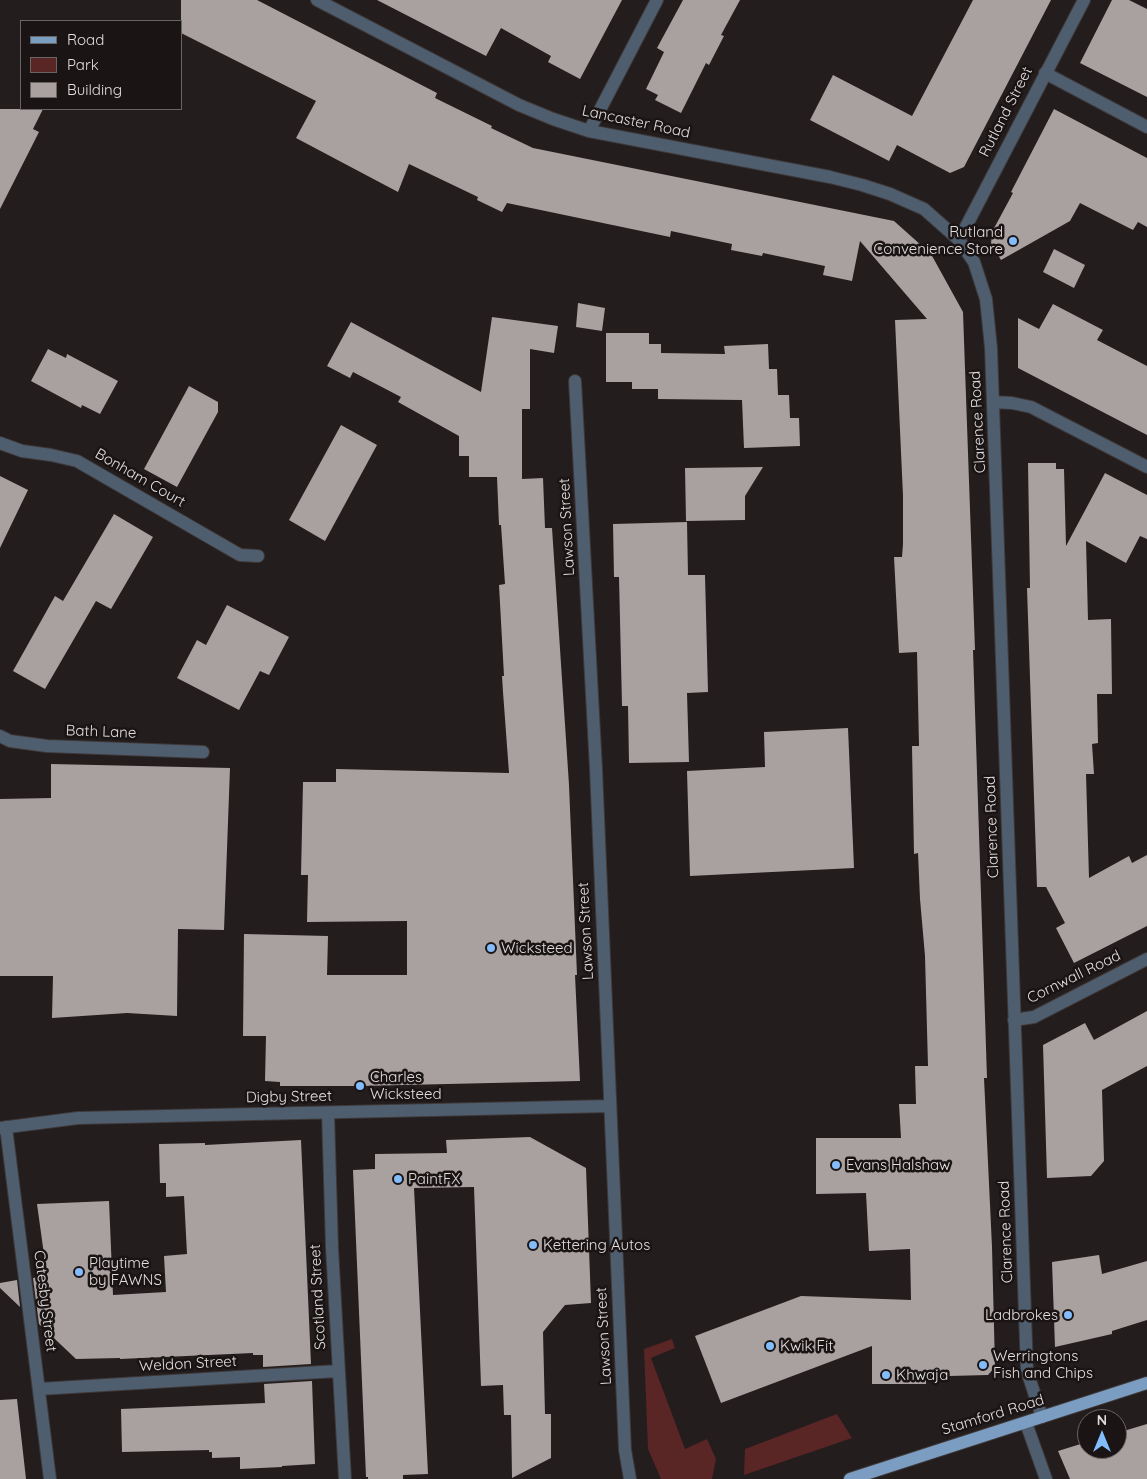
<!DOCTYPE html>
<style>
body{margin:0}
#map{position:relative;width:1147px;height:1479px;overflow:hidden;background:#231d1d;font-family:Quicksand,sans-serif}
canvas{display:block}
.legend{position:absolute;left:20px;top:20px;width:162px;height:90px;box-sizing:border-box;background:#1a1414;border:1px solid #6a6565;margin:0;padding:6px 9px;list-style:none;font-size:15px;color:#e2dede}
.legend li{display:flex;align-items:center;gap:10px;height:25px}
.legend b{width:25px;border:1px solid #6a6565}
.north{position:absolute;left:1077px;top:1409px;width:50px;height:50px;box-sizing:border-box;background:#1a1414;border:1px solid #6a6565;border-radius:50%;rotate:0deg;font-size:14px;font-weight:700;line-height:20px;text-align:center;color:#e2dede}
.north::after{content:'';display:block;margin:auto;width:18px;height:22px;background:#82bcfa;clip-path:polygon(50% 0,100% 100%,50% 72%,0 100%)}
</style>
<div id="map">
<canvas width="1147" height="1479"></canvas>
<ul class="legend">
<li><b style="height:6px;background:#7b9dc1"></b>Road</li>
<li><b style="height:14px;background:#592525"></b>Park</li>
<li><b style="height:14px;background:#a9a1a0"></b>Building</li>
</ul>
<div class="north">N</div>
</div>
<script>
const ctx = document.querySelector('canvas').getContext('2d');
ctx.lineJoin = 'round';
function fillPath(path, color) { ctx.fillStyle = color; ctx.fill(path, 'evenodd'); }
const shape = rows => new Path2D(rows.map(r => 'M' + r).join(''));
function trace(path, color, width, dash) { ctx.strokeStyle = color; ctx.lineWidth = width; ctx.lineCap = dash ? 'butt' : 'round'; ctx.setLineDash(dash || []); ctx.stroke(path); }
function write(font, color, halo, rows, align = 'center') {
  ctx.font = font + ' Quicksand,sans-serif'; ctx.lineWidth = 5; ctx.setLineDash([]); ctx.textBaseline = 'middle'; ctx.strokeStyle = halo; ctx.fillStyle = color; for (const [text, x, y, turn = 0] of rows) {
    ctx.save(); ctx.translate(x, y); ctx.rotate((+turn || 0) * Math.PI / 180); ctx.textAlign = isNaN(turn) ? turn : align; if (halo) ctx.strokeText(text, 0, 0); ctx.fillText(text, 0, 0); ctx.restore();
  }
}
const green = shape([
 [672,1339,675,1348,651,1358,685,1449,707,1439,716,1459,712,1479,661,1479,648,1449,644,1349],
 [837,1414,852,1438,744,1475,745,1449]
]);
const building = shape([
 [181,0,257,0,437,93,435,98,492,126,491,128,533,148,894,221,931,254,963,312,975,650,973,650,987,1078,984,1078,992,1247,995,1367,988,1375,949,1376,949,1379,926,1380,926,1384,872,1384,872,1346,721,1403,695,1336,801,1296,911,1300,910,1249,869,1251,866,1193,816,1194,816,1138,901,1138,899,1104,916,1104,915,1066,928,1066,925,956,920,899,918,853,914,854,912,746,919,746,917,652,899,653,894,557,902,557,903,544,903,496,895,320,927,319,860,241,852,281,823,275,825,266,763,253,762,256,731,250,732,244,671,231,670,237,507,203,502,212,477,200,478,197,409,164,398,192,296,138,316,101,181,33],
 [377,0,622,0,580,79,548,62,551,56,501,28,486,56],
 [683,0,740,0,721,35,724,36,709,65,706,63,681,113,655,100,658,95,646,89,664,52,657,48],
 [973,0,1051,0,964,167,950,173,897,145,889,161,810,120,833,75,912,116],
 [1112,0,1129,0,1147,9,1147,97,1080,63],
 [0,109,43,109,33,129,39,132,0,209],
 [1054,109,1147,158,1147,227,1138,222,1133,230,1080,203,1070,221,1001,260,991,244,992,232,1013,193,1011,192],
 [1054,249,1085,265,1074,288,1043,272],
 [578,303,605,308,602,331,576,327],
 [1053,304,1103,330,1097,340,1147,366,1147,435,1018,368,1018,318,1039,329],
 [492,317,558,326,554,353,530,349,530,409,522,409,522,479,543,478,545,528,552,528,569,785,577,975,575,975,580,1081,360,1086,280,1086,280,1082,265,1081,266,1036,243,1036,244,934,328,936,327,975,407,975,407,921,307,922,308,875,301,875,303,782,336,782,336,769,509,773,503,692,502,676,504,676,499,585,505,584,501,525,499,525,497,477,469,477,469,456,459,456,459,436,398,402,401,397,353,372,350,378,327,366,351,322,481,392],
 [606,333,649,333,649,344,661,344,661,353,725,354,724,346,768,344,769,369,777,369,778,395,789,395,790,418,799,418,800,446,744,448,742,400,658,399,658,389,632,389,632,382,606,382],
 [48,349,66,358,67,354,118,381,100,414,82,405,81,408,31,381],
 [189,386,218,402,218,412,177,487,144,469],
 [341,425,377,445,325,541,289,520],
 [1028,463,1056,463,1056,469,1064,469,1066,546,1105,473,1147,495,1147,539,1140,536,1126,563,1086,541,1088,620,1111,619,1112,694,1097,694,1098,743,1092,744,1094,774,1086,774,1089,878,1129,856,1132,863,1147,855,1147,926,1074,963,1056,928,1065,923,1046,887,1037,887,1027,588,1030,588],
 [763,467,745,496,745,520,686,521,685,468],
 [0,476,28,490,0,548],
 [114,514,153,537,111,609,96,601,45,689,13,671,55,596,63,601],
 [687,522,688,575,705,575,708,692,687,693,689,762,629,763,628,706,622,706,619,577,614,577,613,524],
 [227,605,289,637,269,675,260,671,239,710,177,678,197,640,206,645],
 [848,728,854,868,690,876,687,771,765,767,764,732],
 [51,764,230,768,224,930,178,929,177,1016,127,1013,52,1018,53,976,0,976,0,799,51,798],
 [1147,1011,1147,1066,1102,1090,1104,1161,1091,1176,1047,1178,1043,1045,1085,1023,1094,1040],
 [530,1137,586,1168,591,1303,565,1305,543,1332,545,1414,551,1414,551,1458,512,1478,511,1415,504,1415,503,1385,481,1386,474,1187,414,1188,428,1474,403,1475,403,1479,368,1479,368,1477,366,1477,353,1170,375,1169,375,1154,447,1153,446,1140],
 [301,1140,311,1364,263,1367,263,1355,253,1355,253,1353,120,1359,120,1358,76,1359,39,1324,33,1278,47,1276,37,1204,109,1201,113,1295,166,1292,164,1256,187,1254,184,1196,166,1197,166,1183,160,1183,159,1144,205,1143,205,1145],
 [1099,1255,1102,1274,1147,1261,1147,1320,1112,1331,1112,1334,1055,1347,1052,1262],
 [17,1280,20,1307,0,1288,0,1283],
 [312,1381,315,1464,282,1466,282,1467,240,1469,240,1457,212,1458,212,1452,209,1452,209,1450,122,1452,121,1409,265,1403,264,1384],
 [17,1399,26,1479,0,1479,0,1400],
 [1147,1424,1147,1479,1070,1479,1058,1451,1087,1442,1087,1449,1117,1449,1117,1433]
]);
const minor = shape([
 [317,0,519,105,553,119,589,131,830,177,862,185,890,194,924,209,959,240,974,262,986,299,991,348,1027,1371,1042,1417],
 [1045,73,1147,127],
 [589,131,657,0],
 [959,240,1084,0],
 [575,381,596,769,625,1450,630,1479],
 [993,402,1012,403,1031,407,1147,467],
 [0,443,22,451,51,455,77,461,240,555,258,556],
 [0,736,10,741,47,746,203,752],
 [1014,1020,1034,1017,1147,959],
 [328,1113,332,1248,345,1479],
 [6,1127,50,1479],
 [0,1128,78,1118,610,1106],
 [39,1389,338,1371],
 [1026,1423,1046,1479]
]);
const primary = shape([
 [850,1479,1147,1383]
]);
const markers = [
 [1013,241,5,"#82bcfa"],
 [491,948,5,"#82bcfa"],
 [360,1086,5,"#82bcfa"],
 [836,1165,5,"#82bcfa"],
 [398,1179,5,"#82bcfa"],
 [533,1245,5,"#82bcfa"],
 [79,1272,5,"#82bcfa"],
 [1068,1315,5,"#82bcfa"],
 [770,1346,5,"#82bcfa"],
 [983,1365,5,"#82bcfa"],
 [886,1375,5,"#82bcfa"]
];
const streetNames = [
 ["Rutland Street",1006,112,-63],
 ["Lancaster Road",636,122,12],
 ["Clarence Road",978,422,-93],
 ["Bonham Court",140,478,30],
 ["Lawson Street",567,527,-93],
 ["Bath Lane",101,732,2],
 ["Clarence Road",992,827,-92],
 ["Lawson Street",586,931,-93],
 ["Cornwall Road",1074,977,-26],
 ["Digby Street",289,1097,-1],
 ["Clarence Road",1006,1232,-92],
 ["Scotland Street",318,1297,-93],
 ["Catesby Street",45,1301,83],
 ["Lawson Street",604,1336,-93],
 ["Weldon Street",188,1364,-3],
 ["Stamford Road",993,1415,-17]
];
const poiNames = [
 ["Rutland",1003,232,"right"],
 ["Convenience Store",1003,249,"right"],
 ["Wicksteed",501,948],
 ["Charles",370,1077],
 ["Wicksteed",370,1094],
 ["Evans Halshaw",846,1165],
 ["PaintFX",408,1179],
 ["Kettering Autos",543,1245],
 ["Playtime",89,1263],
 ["by FAWNS",89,1280],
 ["Ladbrokes",1058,1315,"right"],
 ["Kwik Fit",780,1346],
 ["Werringtons",993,1356],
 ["Fish and Chips",993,1373],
 ["Khwaja",896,1375]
];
fillPath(green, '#592525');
fillPath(building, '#a9a1a0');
trace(minor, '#3e3838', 14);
trace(primary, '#3e3838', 14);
trace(minor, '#4e5e6f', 12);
trace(primary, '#7b9dc1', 12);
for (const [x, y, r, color] of markers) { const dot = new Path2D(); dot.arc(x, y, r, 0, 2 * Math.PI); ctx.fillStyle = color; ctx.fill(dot); trace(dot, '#1a1414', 2); }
write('15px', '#e2dede', '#1a1414', streetNames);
write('15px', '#e2dede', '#1a1414', poiNames, 'left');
</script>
